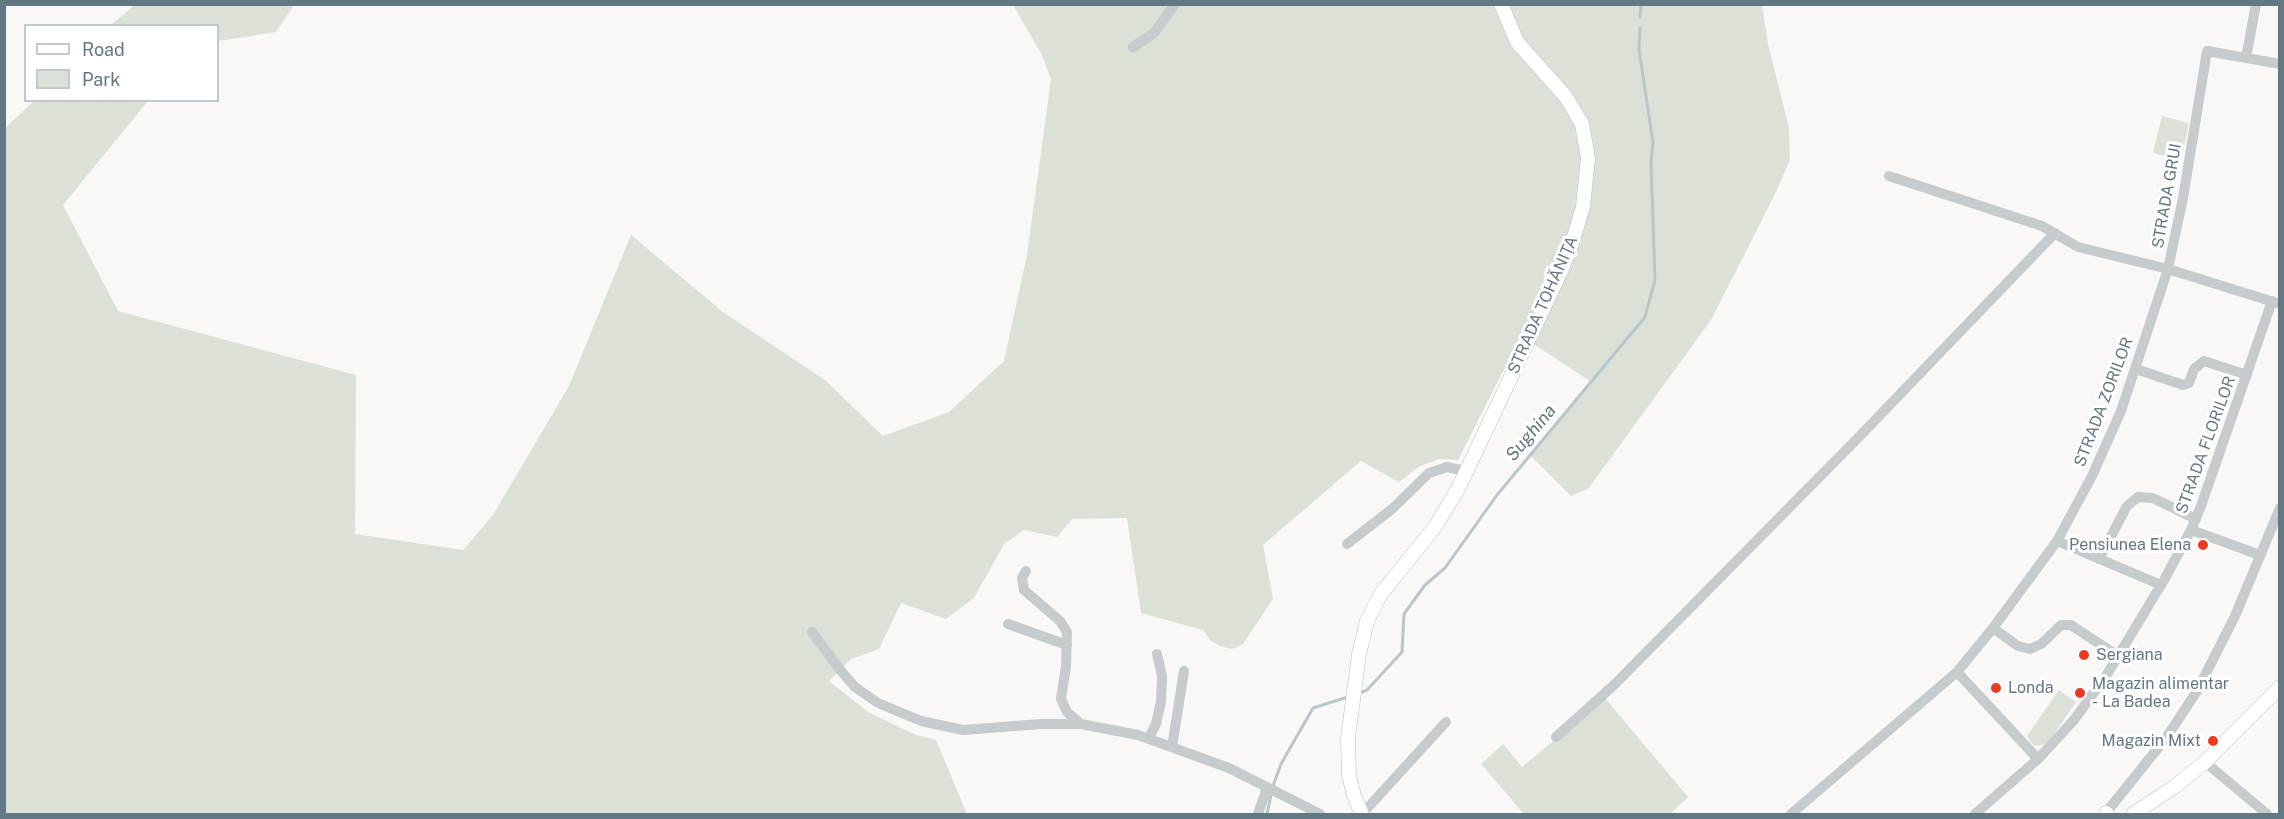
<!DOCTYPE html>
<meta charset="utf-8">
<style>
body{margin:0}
#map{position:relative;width:2284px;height:819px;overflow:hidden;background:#f9f8f6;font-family:"Public Sans",sans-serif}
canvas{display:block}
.frame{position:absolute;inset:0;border:6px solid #627883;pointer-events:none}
.legend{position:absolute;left:24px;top:24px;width:195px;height:78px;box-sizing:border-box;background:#fff;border:2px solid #c0c9cd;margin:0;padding:8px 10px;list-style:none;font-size:18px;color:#627883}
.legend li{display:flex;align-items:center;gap:12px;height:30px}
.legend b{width:30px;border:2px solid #c0c9cd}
</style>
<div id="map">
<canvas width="2284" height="819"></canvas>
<div class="frame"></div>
<ul class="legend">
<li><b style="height:8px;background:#fff"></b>Road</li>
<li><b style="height:16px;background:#dbe1d7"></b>Park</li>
</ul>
</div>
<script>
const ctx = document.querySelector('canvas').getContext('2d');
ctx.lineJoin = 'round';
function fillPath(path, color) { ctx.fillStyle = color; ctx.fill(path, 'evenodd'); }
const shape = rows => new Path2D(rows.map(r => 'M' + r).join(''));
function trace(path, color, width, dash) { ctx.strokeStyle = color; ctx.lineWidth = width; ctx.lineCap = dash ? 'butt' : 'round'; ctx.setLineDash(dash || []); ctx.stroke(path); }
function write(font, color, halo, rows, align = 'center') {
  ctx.font = font + ' "Public Sans",sans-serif'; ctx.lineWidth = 6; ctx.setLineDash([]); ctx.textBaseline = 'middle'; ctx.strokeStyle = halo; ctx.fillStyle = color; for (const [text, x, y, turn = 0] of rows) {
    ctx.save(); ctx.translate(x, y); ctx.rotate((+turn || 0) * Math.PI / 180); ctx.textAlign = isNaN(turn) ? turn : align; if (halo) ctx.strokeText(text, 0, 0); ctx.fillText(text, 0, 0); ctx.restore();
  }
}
const green = shape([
 [136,4,294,4,294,5,276,32,218,41,218,26,111,25],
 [1013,5,1762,5,1768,44,1789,128,1790,160,1776,192,1711,320,1588,489,1571,496,1530,455,1590,381,1521,336,1458,460,1440,459,1420,466,1399,482,1361,461,1263,545,1273,599,1243,644,1238,647,1231,649,1220,646,1211,641,1203,630,1141,613,1127,518,1072,519,1057,537,1024,530,1004,544,974,598,946,619,901,603,879,649,851,659,829,681,868,712,916,735,936,740,967,814,5,814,4,129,34,101,148,101,63,205,118,311,356,375,355,534,463,550,493,515,569,386,631,235,723,312,825,380,883,436,949,412,1004,361,1027,255,1051,79,1041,53],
 [2162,116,2189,123,2181,160,2153,153],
 [2059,690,2076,702,2047,744,2035,746,2032,744,2027,736],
 [1605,698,1688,797,1670,814,1524,814,1481,764,1503,744,1522,767]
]);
const stream = shape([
 [1640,17,1641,4],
 [1357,694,1367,690,1402,652,1404,614,1425,585,1445,568,1497,495,1645,317,1655,280,1651,162,1653,142,1639,50,1640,28],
 [1273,786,1281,764,1313,708,1348,697],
 [1267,814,1271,795]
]);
const minor = shape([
 [1133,47,1154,33,1175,4],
 [2246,58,2256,4],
 [1889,176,2042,226,2078,247,2168,269,2280,304],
 [2136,369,2183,385,2189,383,2194,369,2204,361,2247,375],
 [2191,530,2260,555],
 [2057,541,2161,585],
 [1347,544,1392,509,1429,473,1447,467,1466,471],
 [2099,559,2127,506,2138,497,2153,498,2196,519],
 [1026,571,1022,578,1024,590,1060,621,1067,632,1066,666,1061,699,1067,712,1081,724],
 [1008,624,1067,645],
 [1993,628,2018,646,2030,649,2041,644,2061,625,2071,625,2118,656],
 [812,632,841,671,855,687,878,703,921,721,963,730,1041,724,1081,724,1138,735,1229,768,1320,814],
 [1957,672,2038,759],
 [1556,737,1614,685,1855,441,2055,233],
 [1149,738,1156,724,1161,702,1162,676,1157,654],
 [1172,747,1184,671],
 [2205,762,2267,814],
 [1258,814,1267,788],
 [1362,814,1446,722],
 [1791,814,1957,672,1993,628,2057,541,2092,476,2121,411,2168,269,2183,198,2207,51,2280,64],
 [1975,814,2038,759,2074,720,2106,676,2164,580,2191,530,2201,506,2272,301],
 [2105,814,2166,738,2197,691,2235,616,2280,508]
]);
const major = shape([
 [2106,813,2107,814],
 [1362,814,1354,796,1349,775,1348,738,1359,654,1367,621,1380,595,1435,527,1459,487,1561,271,1571,246,1583,207,1588,158,1582,124,1566,97,1517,42,1501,4],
 [2133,814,2174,787,2205,762,2280,687]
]);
const markers = [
 [2203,545,6,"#ec3a22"],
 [2084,655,6,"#ec3a22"],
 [1996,688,6,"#ec3a22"],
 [2080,693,6,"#ec3a22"],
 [2213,741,6,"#ec3a22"]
];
const streetNames = [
 ["STRADA GRUI",2167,196,-80],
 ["STRADA TOHĂNIȚA",1543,305,-66],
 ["STRADA ZORILOR",2104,402,-69],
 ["STRADA FLORILOR",2206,445,-70]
];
const poiNames = [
 ["Pensiunea Elena",2191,545,"right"],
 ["Sergiana",2096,655],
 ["Magazin alimentar",2092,684],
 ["- La Badea",2092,702],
 ["Londa",2008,688],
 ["Magazin Mixt",2201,741,"right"]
];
const waterNames = [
 ["Sughina",1531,433,-50]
];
fillPath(green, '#dbe1d7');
trace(stream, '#b8c8ca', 3);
trace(major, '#b7bdc0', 15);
trace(minor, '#c6cbce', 10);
trace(major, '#fff', 14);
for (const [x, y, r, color] of markers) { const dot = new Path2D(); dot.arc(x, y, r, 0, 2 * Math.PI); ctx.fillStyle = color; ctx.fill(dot); trace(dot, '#fff', 2); }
write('16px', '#627883', '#fff', streetNames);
write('16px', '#627883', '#fff', poiNames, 'left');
write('italic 18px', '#5d787c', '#fff', waterNames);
</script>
